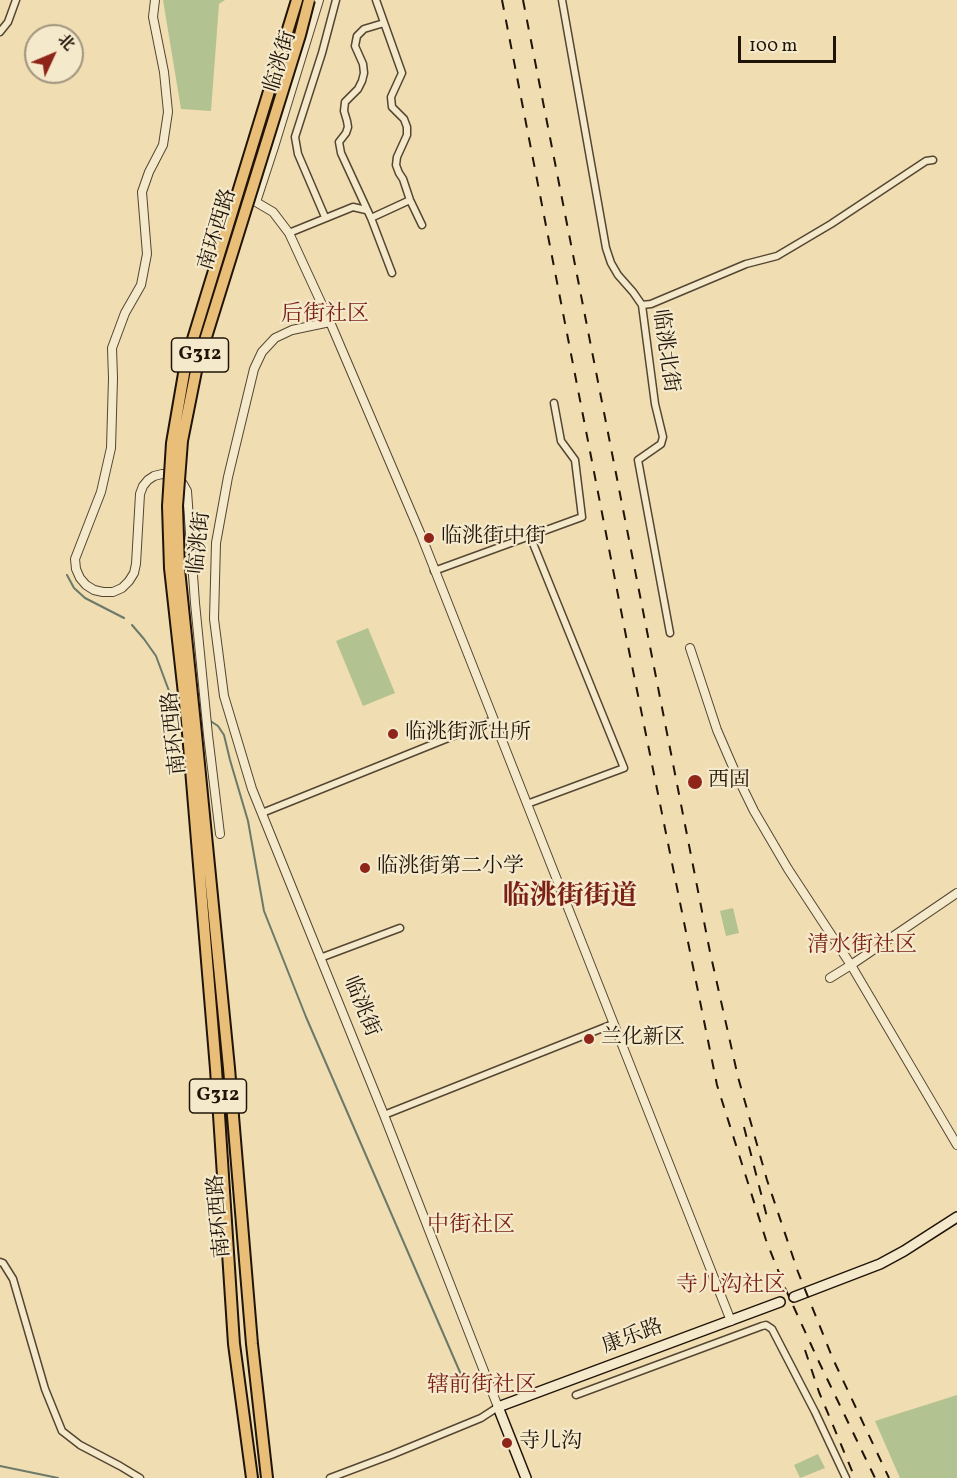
<!DOCTYPE html>
<meta charset="utf-8">
<style>
body{margin:0}
#map{position:relative;width:957px;height:1478px;overflow:hidden;background:#f0ddb1;font-family:Vollkorn,"Noto Serif SC",serif}
canvas{display:block}
.north{position:absolute;left:24px;top:24px;width:60px;height:60px;box-sizing:border-box;background:#f5e9cc;border:2px solid #a0947e;border-radius:50%;rotate:46deg;font-size:16px;font-weight:700;line-height:24px;text-align:center;color:#201408}
.north::after{content:'';display:block;margin:auto;width:21px;height:27px;background:#8f2418;clip-path:polygon(50% 0,100% 100%,50% 72%,0 100%)}
.scale{position:absolute;left:738px;top:36px;width:98px;height:27px;box-sizing:border-box;border:3px solid #201408;border-top:0;padding-left:8px;font-size:18px;line-height:21px;white-space:nowrap;color:#201408;-webkit-text-stroke:4px #f5e9cc;paint-order:stroke}
</style>
<div id="map">
<canvas width="957" height="1478"></canvas>
<div class="north">北</div>
<div class="scale">100 m</div>
</div>
<script>
const ctx = document.querySelector('canvas').getContext('2d');
ctx.lineJoin = 'round';
function fillPath(path, color) { ctx.fillStyle = color; ctx.fill(path, 'evenodd'); }
const shape = rows => new Path2D(rows.map(r => 'M' + r).join(''));
function trace(path, color, width, dash) { ctx.strokeStyle = color; ctx.lineWidth = width; ctx.lineCap = dash ? 'butt' : 'round'; ctx.setLineDash(dash || []); ctx.stroke(path); }
function write(font, color, halo, rows, align = 'center') {
  ctx.font = font + ' Vollkorn,"Noto Serif SC",serif'; ctx.lineWidth = 4.5; ctx.setLineDash([]); ctx.textBaseline = 'middle'; ctx.strokeStyle = halo; ctx.fillStyle = color; for (const [text, x, y, turn = 0] of rows) {
    ctx.save(); ctx.translate(x, y); ctx.rotate((+turn || 0) * Math.PI / 180); ctx.textAlign = isNaN(turn) ? turn : align; if (halo) ctx.strokeText(text, 0, 0); ctx.fillText(text, 0, 0); ctx.restore();
  }
}
const green = shape([
 [163,0,225,0,219,4,211,111,181,109],
 [368,628,395,693,363,706,336,641],
 [733,908,739,933,726,936,720,911],
 [957,1395,957,1478,900,1478,875,1421],
 [818,1454,825,1468,800,1478,794,1465]
]);
const stream = shape([
 [67,575,74,588,85,598,124,618],
 [132,625,144,639,156,656,169,691,181,702],
 [209,720,218,726,224,735,230,760,248,821,264,911,306,1017,469,1393],
 [0,1466,58,1478]
]);
const minor = shape([
 [376,0,402,73,391,97,392,107,404,119,407,127,407,135,397,157,396,165,399,173,403,179,410,200,422,225],
 [562,0,606,248,611,263,618,275,633,292,642,305,655,404,663,437,661,444,638,460,670,633],
 [384,23,364,29,357,36,355,46,363,64,364,73,362,81,358,89,345,102,344,111,347,121,348,127,346,133,339,142,341,153,371,218,392,273],
 [0,32,8,22,16,0],
 [325,217,298,154,295,137,322,53,336,0],
 [371,218,410,200],
 [289,233,353,207,366,210],
 [642,305,651,304,746,264,777,256,831,224,926,161,933,160],
 [434,571,582,517,575,460,561,441,554,403],
 [527,804,624,768,530,536],
 [262,813,493,720],
 [320,958,400,928],
 [384,1115,613,1024],
 [0,1262,3,1263,13,1279,45,1389,62,1431,80,1445,120,1466,140,1478],
 [576,1395,762,1326,766,1325,772,1329,815,1412,846,1478],
 [330,1478,391,1455,481,1418,498,1407]
]);
const tertiary = shape([
 [155,0,153,17,164,72,168,112,163,145,149,172,142,192,147,254,141,285,125,313,112,348,113,378,111,448,101,492,75,559,76,569,80,578,86,585,94,590,103,592,113,592,122,588,129,581,134,573,136,564,140,494,143,486,148,480,154,476,162,474,170,475,178,478,183,484,187,491,195,603,208,735,220,834],
 [319,0,274,147,256,202,273,212,289,233,330,322,421,535,731,1321],
 [330,322,292,330,275,338,262,352,254,369,228,477,216,543,214,619,224,696,252,789,384,1115,498,1407],
 [690,648,717,730,736,774,754,811,788,869,851,965,957,1145],
 [830,978,851,965,957,893]
]);
const secondary = shape([
 [794,1297,880,1264,904,1251,957,1217],
 [526,1478,498,1407,780,1302]
]);
const trunk = shape([
 [187,721,216,1069,234,1344,252,1478],
 [195,724,229,1068,252,1344,267,1478]
]);
const rail = shape([
 [502,0,626,636,717,1085,766,1240,785,1288,819,1362,875,1478],
 [523,0,710,952,738,1077,767,1180,798,1272,833,1359,889,1478],
 [744,1127,767,1217],
 [805,1350,819,1392,855,1478]
]);
const trunkBridge = shape([
 [187,721,170,568,168,506,172,443,186,362,297,0],
 [195,724,179,569,177,506,182,441,197,366,300,35,309,0]
]);
const markers = [
 [429,538,6,"#8f2418"],
 [393,734,6,"#8f2418"],
 [695,782,8,"#8f2418"],
 [365,868,6,"#8f2418"],
 [589,1039,6,"#8f2418"],
 [507,1443,6,"#8f2418"]
];
const shields = [
 [200,355,57],
 [218,1096,57]
];
const shieldNames = [
 ["G312",200,355],
 ["G312",218,1096]
];
const streetNames = [
 ["临洮街",282,62,-73],
 ["南环西路",219,230,-73],
 ["临洮北街",664,351,82],
 ["临洮街",201,543,-84],
 ["南环西路",176,733,-96],
 ["临洮街",360,1007,68],
 ["南环西路",221,1216,-95],
 ["康乐路",633,1338,-20]
];
const poiNames = [
 ["临洮街中街",441,538],
 ["临洮街派出所",405,734],
 ["西固",708,782],
 ["临洮街第二小学",377,868],
 ["兰化新区",601,1039],
 ["寺儿沟",519,1443]
];
const neighbourhoodNames = [
 ["后街社区",325,316],
 ["清水街社区",862,947],
 ["中街社区",471,1227],
 ["寺儿沟社区",731,1287],
 ["辖前街社区",482,1387]
];
const districtNames = [
 ["临洮街街道",570,899]
];
fillPath(green, '#b3c291');
trace(stream, '#6a7969', 2);
trace(minor, '#544632', 9);
trace(tertiary, '#544632', 10);
trace(secondary, '#201408', 12);
trace(trunk, '#201408', 14);
trace(minor, '#f5e9cc', 6);
trace(tertiary, '#f5e9cc', 8);
trace(secondary, '#f5e9cc', 9);
trace(trunk, '#e8be78', 10);
trace(rail, '#201408', 2, [10, 10]);
trace(trunkBridge, '#201408', 14, []);
trace(trunkBridge, '#e8be78', 10);
for (const [x, y, r, color] of markers) { const dot = new Path2D(); dot.arc(x, y, r, 0, 2 * Math.PI); ctx.fillStyle = color; ctx.fill(dot); trace(dot, '#f5e9cc', 2); }
for (const [x, y, w] of shields) { const box = new Path2D(); box.roundRect(x - w / 2, y - 17, w, 34, 4.5); ctx.fillStyle = '#f5e9cc'; ctx.fill(box); trace(box, '#201408', 1.5); }
write('bold 20px', '#201408', null, shieldNames);
write('21px', '#201408', '#f5e9cc', streetNames);
write('21px', '#201408', '#f5e9cc', poiNames, 'left');
write('22px', '#7a1f14', '#f5e9cc', neighbourhoodNames);
write('bold 27px', '#7a1f14', '#f5e9cc', districtNames);
</script>
